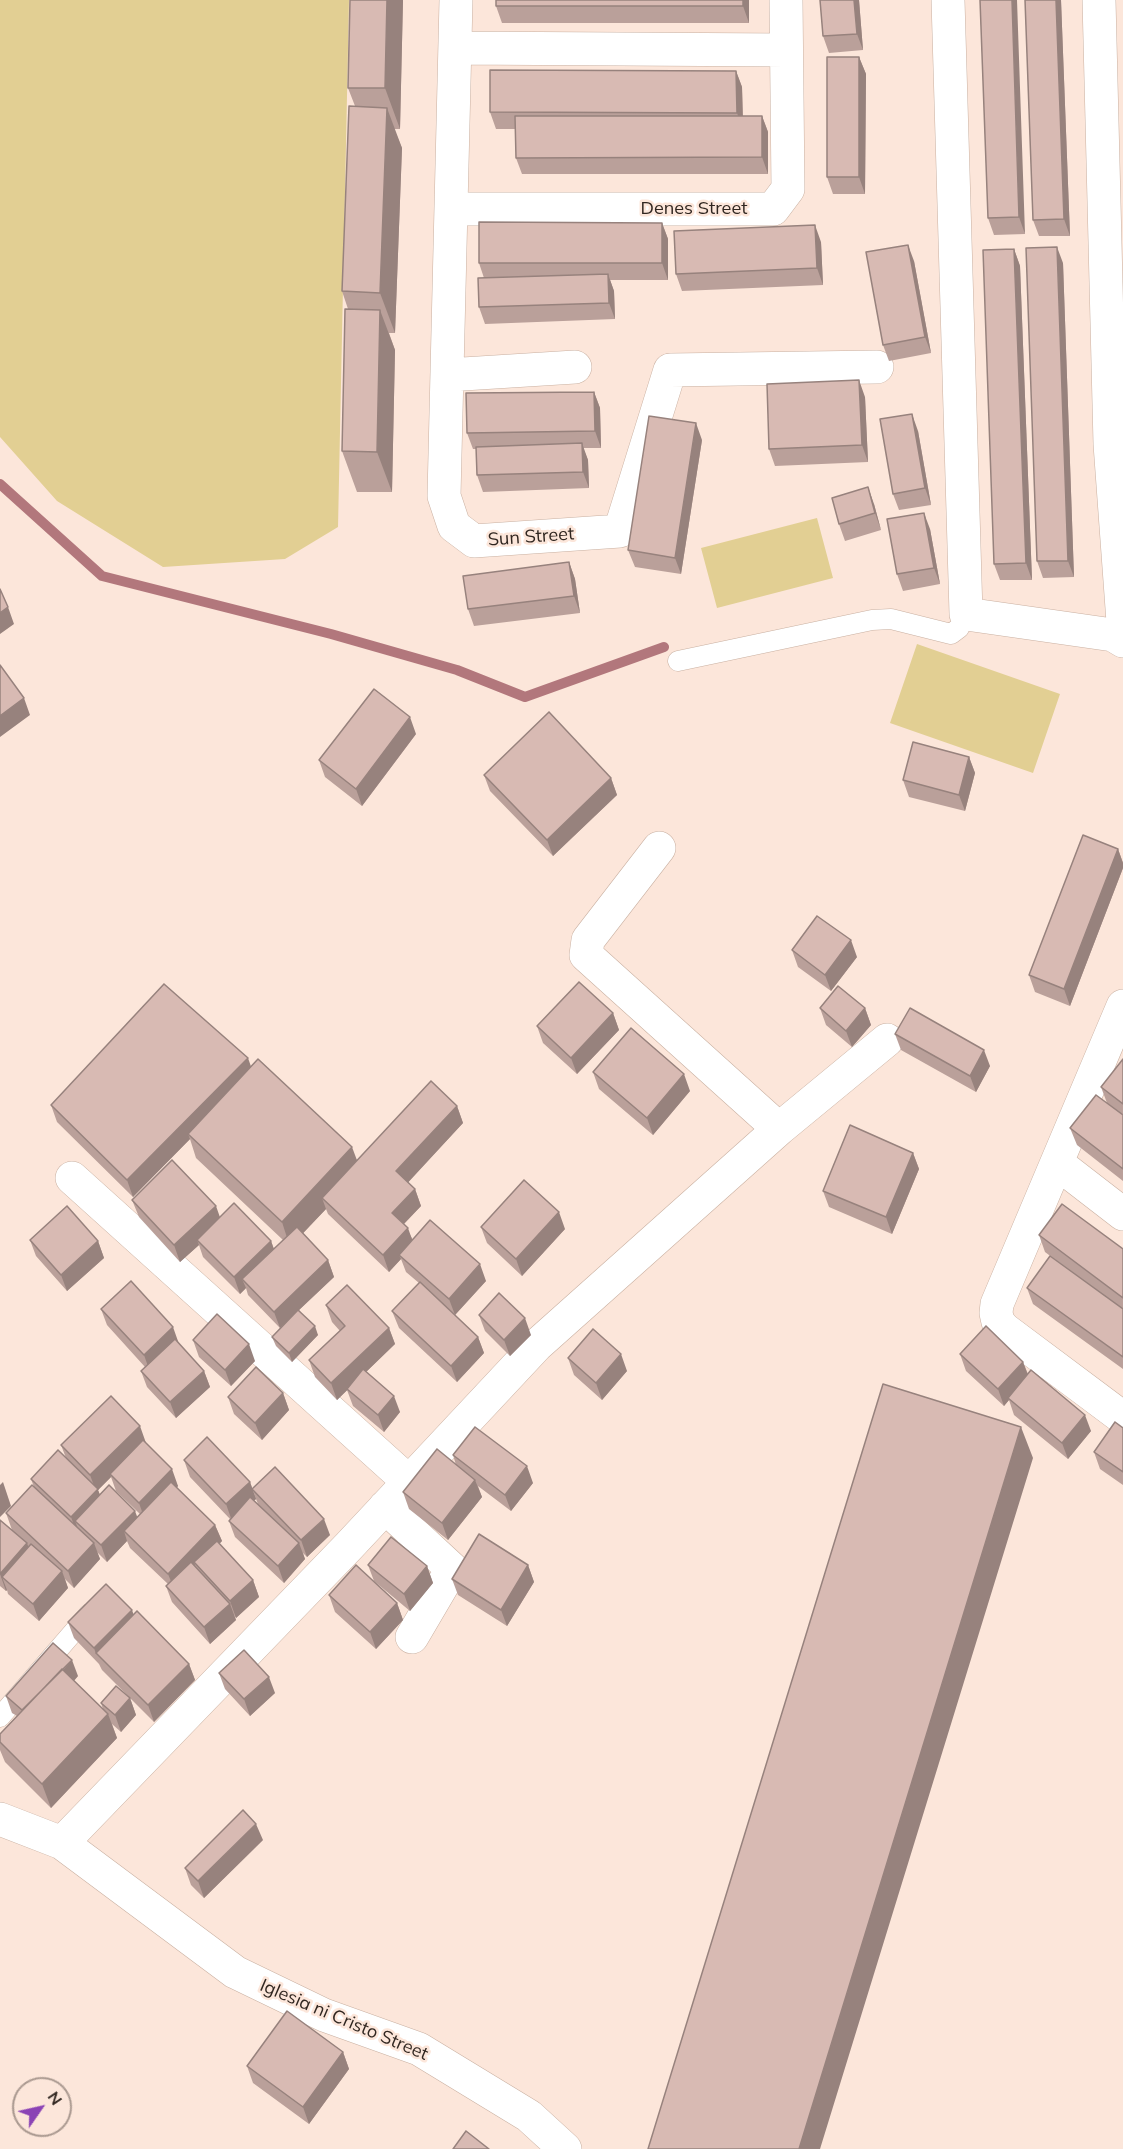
<!DOCTYPE html>
<style>
body{margin:0}
#map{position:relative;width:1123px;height:2149px;overflow:hidden;background:#fce6da;font-family:Mulish,sans-serif}
canvas{display:block}
.north{position:absolute;left:12px;top:2077px;width:60px;height:60px;box-sizing:border-box;background:#fce6da;border:2px solid #aa9990;border-radius:50%;rotate:56deg;font-size:16px;font-weight:700;line-height:24px;text-align:center;color:#302620}
.north::after{content:'';display:block;margin:auto;width:21px;height:27px;background:#8b43b5;clip-path:polygon(50% 0,100% 100%,50% 72%,0 100%)}
</style>
<div id="map">
<canvas width="1123" height="2149"></canvas>
<div class="north">N</div>
</div>
<script>
const ctx = document.querySelector('canvas').getContext('2d');
ctx.lineJoin = 'round';
function fillPath(path, color) { ctx.fillStyle = color; ctx.fill(path, 'evenodd'); }
const shape = rows => new Path2D(rows.map(r => 'M' + r).join(''));
function trace(path, color, width, dash) { ctx.strokeStyle = color; ctx.lineWidth = width; ctx.lineCap = dash ? 'butt' : 'round'; ctx.setLineDash(dash || []); ctx.stroke(path); }
function write(font, color, halo, rows, align = 'center') {
  ctx.font = font + ' Mulish,sans-serif'; ctx.lineWidth = 5; ctx.setLineDash([]); ctx.textBaseline = 'middle'; ctx.strokeStyle = halo; ctx.fillStyle = color; for (const [text, x, y, turn = 0] of rows) {
    ctx.save(); ctx.translate(x, y); ctx.rotate((+turn || 0) * Math.PI / 180); ctx.textAlign = isNaN(turn) ? turn : align; if (halo) ctx.strokeText(text, 0, 0); ctx.fillText(text, 0, 0); ctx.restore();
  }
}
const green = shape([
 [0,0,349,0,338,527,285,559,163,567,57,501,0,437],
 [817,518,833,578,717,608,701,548],
 [917,644,1060,694,1033,773,890,723]
]);
const stream = shape([
 [0,484,102,576,331,634,457,670,525,697,664,647]
]);
const service = shape([
 [678,661,872,620,891,619,951,634,959,628,966,614],
 [0,1717,89,1614]
]);
const minor = shape([
 [456,0,444,496,454,526,474,541,620,531,670,370,877,367],
 [948,0,966,614,1113,635,1123,641],
 [1099,0,1110,444,1123,622],
 [455,48,786,50],
 [451,209,773,209,788,189,786,0],
 [447,375,575,367],
 [659,848,588,940,586,955,779,1129],
 [1123,1006,997,1304,996,1313,998,1322,1004,1329,1123,1418],
 [1057,1163,1123,1214],
 [72,1178,409,1482],
 [385,1507,452,1569,412,1637],
 [0,1819,62,1843,235,1972,324,2015,419,2049,529,2116,565,2149],
 [62,1843,349,1546,537,1345,779,1129,887,1040]
]);
const wall = shape([
 [403,0,400,129,394,129,402,148,395,333,389,333,395,350,392,492,357,492,342,451,348,309,342,291,355,106,348,88],
 [749,0,749,23,502,23,496,6],
 [820,0,859,0,863,50,829,53,823,36],
 [980,0,1025,234,994,235,988,218],
 [1025,0,1061,0,1070,236,1039,236,1033,220],
 [859,57,866,74,865,194,833,194,827,177],
 [736,71,742,87,743,116,762,116,768,132,768,174,522,174,516,158,515,129,496,129,490,112],
 [662,223,668,239,668,280,610,280,614,291,615,319,485,324,479,307,484,278,479,263],
 [821,242,823,285,682,291,676,274],
 [1014,249,1020,266,1032,580,1000,580,994,564],
 [914,261,931,353,889,361,883,345],
 [1063,263,1074,577,1043,578,1037,561],
 [594,392,600,408,601,448,583,448,588,460,589,488,483,492,477,475,476,449,473,449,467,433],
 [865,397,868,462,775,466,769,449],
 [918,431,931,505,899,510,893,494],
 [702,440,681,574,635,567,628,550],
 [874,504,881,530,845,541,839,524],
 [930,529,940,584,903,591,897,574],
 [569,562,575,579,580,613,474,626,468,609],
 [416,734,362,806,325,777,319,760],
 [969,757,975,773,965,811,909,797,903,780],
 [484,775,611,778,617,795,553,856,490,791],
 [1118,849,1123,863,1123,868,1070,1006,1035,992,1029,975],
 [792,950,857,957,831,991,798,967],
 [820,1008,865,1008,871,1025,852,1047,826,1025],
 [613,1013,619,1030,577,1074,543,1043,537,1026],
 [895,1034,990,1066,976,1092,901,1050],
 [1123,1059,1123,1181,1077,1145,1070,1128,1107,1103,1101,1087],
 [251,1066,357,1160,457,1106,463,1123,408,1182,415,1189,421,1206,404,1224,413,1240,486,1281,455,1315,478,1337,484,1353,457,1382,399,1328,392,1311,419,1283,406,1272,401,1259,389,1272,328,1214,326,1209,303,1233,328,1260,334,1277,299,1310,318,1335,292,1362,276,1346,272,1337,292,1316,280,1328,248,1295,246,1288,240,1294,203,1257,199,1245,180,1262,139,1217,132,1200,220,1217,271,1241,274,1249,283,1240,196,1158,190,1139,133,1197,57,1122,51,1105],
 [593,1072,690,1091,653,1135,599,1089],
 [913,1153,919,1169,892,1234,829,1207,823,1191],
 [481,1227,565,1229,522,1276,487,1243],
 [1039,1235,1123,1249,1123,1369,1033,1304,1027,1288,1061,1264,1045,1252],
 [30,1240,98,1241,104,1258,67,1291,36,1256],
 [326,1305,389,1328,395,1344,366,1372,400,1412,384,1432,353,1406,347,1390,337,1400,315,1377,309,1360,340,1331,332,1322],
 [101,1309,179,1344,204,1371,210,1387,176,1418,147,1387,141,1371,145,1367,107,1325],
 [479,1315,531,1335,510,1356,485,1331],
 [193,1340,255,1361,231,1386,199,1357],
 [960,1354,1023,1362,1028,1374,1091,1431,1068,1459,1014,1415,1009,1400,1004,1406,966,1371],
 [568,1358,627,1371,602,1400,574,1375],
 [283,1393,289,1410,262,1440,234,1414,228,1397],
 [1123,1428,1123,1485,1100,1469,1094,1452],
 [146,1443,178,1486,177,1488,215,1525,222,1541,219,1544,253,1580,259,1597,236,1618,234,1615,236,1620,210,1644,172,1602,166,1586,168,1584,130,1548,127,1541,107,1562,97,1552,100,1559,74,1588,65,1579,68,1588,39,1621,8,1594,7,1590,6,1591,0,1586,0,1520,12,1530,6,1513,34,1487,31,1479,66,1458,61,1445],
 [111,1477,116,1491,140,1514,137,1517,100,1495,98,1490],
 [453,1455,533,1483,511,1511,478,1486,482,1497,448,1540,409,1509,403,1492,456,1465],
 [184,1460,250,1482,256,1499,254,1500,258,1504,252,1489,330,1535,307,1557,303,1553,305,1559,284,1583,235,1537,229,1521,230,1519,190,1477],
 [368,1565,427,1566,433,1583,410,1611,374,1581],
 [528,1565,534,1582,507,1626,458,1595,452,1579],
 [329,1595,397,1603,403,1620,376,1649,335,1612],
 [134,1615,189,1664,195,1680,154,1722,130,1698,136,1715,121,1732,112,1724,117,1738,51,1808,5,1762,0,1750,0,1734,17,1716,12,1713,6,1696,78,1676,74,1681,103,1709,101,1703,128,1696,102,1670,99,1664,74,1638,68,1622],
 [219,1673,275,1693,250,1716,225,1689],
 [263,1840,204,1898,191,1885,185,1868],
 [343,2052,349,2069,309,2124,253,2083,247,2066]
]);
const shadedWall = shape([
 [387,0,403,0,400,129,385,88],
 [743,0,749,0,749,23,743,6],
 [854,0,859,0,863,50,857,34],
 [1012,0,1017,0,1025,234,1019,217],
 [1056,0,1061,0,1070,236,1064,219],
 [859,57,866,74,865,194,859,177],
 [736,71,742,87,743,129,737,113],
 [387,108,402,148,395,333,380,293],
 [762,116,768,132,768,174,762,157],
 [662,223,668,239,668,280,662,263],
 [815,225,821,242,823,285,817,268],
 [908,245,914,261,931,353,925,337],
 [1057,247,1063,263,1074,577,1068,561],
 [1014,249,1020,266,1032,580,1026,563],
 [608,274,614,291,615,319,609,303],
 [380,310,395,350,392,492,377,452],
 [859,380,865,397,868,462,862,445],
 [594,392,600,408,601,448,595,431],
 [912,414,918,431,931,505,925,488],
 [696,423,702,440,681,574,675,558],
 [582,443,588,460,589,488,583,472],
 [868,487,874,504,881,530,875,513],
 [924,513,930,529,940,584,934,568],
 [569,562,575,579,580,613,574,596],
 [8,607,14,624,0,634,0,613],
 [24,698,30,715,0,737,0,716],
 [410,717,416,734,362,806,356,789],
 [969,757,975,773,965,811,959,795],
 [611,778,617,795,553,856,547,840],
 [1118,849,1123,863,1123,868,1070,1006,1064,989],
 [851,940,857,957,831,991,825,975],
 [865,1008,871,1025,852,1047,846,1031],
 [613,1013,619,1030,577,1074,571,1058],
 [984,1050,990,1066,976,1092,970,1076],
 [248,1058,254,1075,188,1134,190,1139,133,1197,127,1180],
 [684,1074,690,1091,653,1135,647,1118],
 [457,1106,463,1123,403,1188,396,1171],
 [352,1147,361,1171,322,1198,326,1209,290,1247,282,1222],
 [913,1153,919,1169,892,1234,886,1217],
 [415,1189,421,1206,398,1230,392,1213],
 [216,1206,222,1223,197,1240,199,1245,180,1262,174,1245],
 [559,1212,565,1229,522,1276,516,1259],
 [408,1228,414,1245,399,1255,401,1259,389,1272,383,1255],
 [98,1241,104,1258,67,1291,61,1275],
 [271,1241,277,1258,242,1279,246,1288,240,1294,234,1277],
 [328,1260,334,1277,280,1328,274,1312],
 [480,1264,486,1281,455,1315,449,1299],
 [525,1318,531,1335,510,1356,504,1340],
 [315,1326,318,1335,292,1362,289,1353],
 [173,1327,179,1344,150,1372,144,1355],
 [389,1328,395,1344,337,1400,331,1383],
 [478,1337,484,1353,457,1382,451,1366],
 [249,1344,255,1361,231,1386,225,1370],
 [621,1354,627,1371,602,1400,596,1383],
 [1023,1362,1029,1378,1008,1398,1009,1400,1004,1406,998,1389],
 [204,1371,210,1387,176,1418,170,1402],
 [283,1393,289,1410,262,1440,255,1423],
 [394,1396,400,1412,384,1432,378,1415],
 [1085,1415,1091,1431,1068,1459,1062,1443],
 [140,1426,146,1443,112,1476,110,1474,111,1477,98,1490,104,1505,75,1521,79,1531,77,1533,71,1517,96,1491,90,1475],
 [1021,1427,1033,1458,820,2149,799,2149],
 [527,1466,533,1483,511,1511,505,1495],
 [172,1469,178,1486,145,1520,139,1503],
 [475,1480,482,1497,448,1540,442,1523],
 [3,1482,11,1506,0,1517,0,1485],
 [250,1482,256,1499,232,1521,226,1504],
 [135,1511,141,1527,124,1531,127,1541,107,1562,101,1545],
 [324,1519,330,1535,307,1557,301,1540],
 [215,1525,222,1541,198,1566,194,1562,196,1568,175,1591,168,1574],
 [27,1543,33,1560,2,1577,7,1590,6,1591,0,1574],
 [94,1543,100,1559,74,1588,68,1571],
 [299,1543,305,1559,284,1583,278,1566],
 [528,1565,534,1582,507,1626,501,1610],
 [427,1566,433,1583,410,1611,404,1594],
 [62,1571,68,1588,39,1621,33,1604],
 [253,1580,259,1597,236,1618,230,1601],
 [397,1603,403,1620,376,1649,370,1632],
 [230,1604,236,1620,210,1644,204,1627],
 [132,1610,138,1627,96,1654,94,1648],
 [72,1660,78,1676,30,1729,24,1712],
 [189,1664,195,1680,154,1722,148,1705],
 [269,1677,275,1693,250,1716,244,1699],
 [130,1698,136,1715,121,1732,115,1715],
 [108,1714,117,1738,51,1808,42,1784],
 [256,1824,263,1840,204,1898,198,1881],
 [343,2052,349,2069,309,2124,303,2107]
]);
const building = shape([
 [350,0,387,0,385,88,348,88,350,0],
 [496,0,743,0,743,6,496,6,496,0],
 [820,0,854,0,857,34,823,36,820,0],
 [980,0,1012,0,1019,217,988,218,980,0],
 [1025,0,1056,0,1064,219,1033,220,1025,0],
 [827,57,859,57,859,177,827,177,827,57],
 [490,70,736,71,737,113,490,112,490,70],
 [349,106,387,108,380,293,342,291,349,106],
 [515,116,762,116,762,157,516,158,515,116],
 [479,222,662,223,662,263,479,263,479,222],
 [815,225,817,268,676,274,674,231,815,225],
 [908,245,925,337,883,345,866,252,908,245],
 [1057,247,1068,561,1037,561,1026,248,1057,247],
 [1014,249,1026,563,994,564,983,250,1014,249],
 [608,274,609,303,479,307,478,278,608,274],
 [345,309,380,310,377,452,342,451,345,309],
 [859,380,862,445,769,449,767,384,859,380],
 [594,392,595,431,467,433,466,393,594,392],
 [912,414,925,488,893,494,880,419,912,414],
 [649,416,696,423,675,558,628,550,649,416],
 [582,443,583,472,477,475,476,447,582,443],
 [868,487,875,513,839,524,832,498,868,487],
 [924,513,934,568,897,574,887,519,924,513],
 [569,562,574,596,468,609,463,576,569,562],
 [0,589,8,607,0,613,0,589],
 [0,665,24,698,0,716,0,665],
 [374,689,410,717,356,789,319,760,374,689],
 [549,712,611,778,547,840,484,775,549,712],
 [913,742,969,757,959,795,903,780,913,742],
 [1083,835,1118,849,1064,989,1029,975,1083,835],
 [817,916,851,940,825,975,792,950,817,916],
 [579,982,613,1013,571,1058,537,1026,579,982],
 [164,984,248,1058,127,1180,51,1105,164,984],
 [838,986,865,1008,846,1031,820,1008,838,986],
 [910,1008,984,1050,970,1076,895,1034,910,1008],
 [631,1028,684,1074,647,1118,593,1072,631,1028],
 [258,1059,352,1147,282,1222,188,1134,258,1059],
 [1123,1059,1123,1104,1101,1087,1123,1059],
 [431,1081,457,1106,396,1171,415,1189,392,1213,408,1228,383,1255,322,1198,431,1081],
 [1096,1095,1123,1115,1123,1169,1070,1128,1096,1095],
 [850,1125,913,1153,886,1217,823,1191,850,1125],
 [172,1160,216,1206,174,1245,132,1200,172,1160],
 [524,1180,559,1212,516,1259,481,1227,524,1180],
 [234,1203,271,1241,234,1277,197,1240,234,1203],
 [1062,1204,1123,1249,1123,1298,1039,1235,1062,1204],
 [67,1206,98,1241,61,1275,30,1240,67,1206],
 [430,1220,480,1264,449,1299,399,1255,430,1220],
 [297,1227,328,1260,274,1312,242,1279,297,1227],
 [1050,1256,1123,1309,1123,1357,1027,1288,1050,1256],
 [131,1281,173,1327,144,1355,101,1309,131,1281],
 [420,1282,478,1337,451,1366,392,1311,420,1282],
 [347,1285,389,1328,331,1383,309,1360,345,1326,326,1305,347,1285],
 [499,1293,525,1318,504,1340,479,1315,499,1293],
 [298,1310,315,1326,289,1353,272,1337,298,1310],
 [217,1314,249,1344,225,1370,193,1340,217,1314],
 [986,1326,1023,1362,998,1389,960,1354,986,1326],
 [593,1329,621,1354,596,1383,568,1358,593,1329],
 [175,1339,204,1371,170,1402,141,1371,175,1339],
 [256,1367,283,1393,255,1423,228,1397,256,1367],
 [363,1369,394,1396,378,1415,347,1389,363,1369],
 [1031,1370,1085,1415,1062,1443,1008,1398,1031,1370],
 [883,1384,1021,1427,799,2149,648,2149,883,1384],
 [111,1396,140,1426,90,1475,61,1445,111,1396],
 [1115,1422,1123,1428,1123,1472,1094,1452,1115,1422],
 [475,1427,527,1466,505,1495,453,1455,475,1427],
 [207,1437,250,1482,226,1504,184,1460,207,1437],
 [143,1440,172,1469,139,1503,110,1474,143,1440],
 [437,1449,475,1480,442,1523,403,1492,437,1449],
 [58,1450,98,1489,71,1517,31,1479,58,1450],
 [275,1467,324,1519,301,1540,252,1489,275,1467],
 [171,1482,215,1525,168,1574,124,1531,171,1482],
 [32,1485,94,1543,68,1571,6,1513,32,1485],
 [109,1485,135,1511,101,1545,75,1521,109,1485],
 [250,1497,299,1543,278,1566,229,1521,250,1497],
 [0,1520,27,1543,0,1574,0,1520],
 [479,1534,528,1565,501,1610,452,1579,479,1534],
 [391,1537,427,1566,404,1594,368,1565,391,1537],
 [217,1541,253,1580,230,1601,194,1562,217,1541],
 [31,1544,62,1571,33,1604,2,1577,31,1544],
 [191,1562,230,1604,204,1627,166,1586,191,1562],
 [356,1565,397,1603,370,1632,329,1595,356,1565],
 [106,1584,132,1610,94,1648,68,1622,106,1584],
 [137,1611,189,1664,148,1705,96,1653,137,1611],
 [53,1643,72,1660,22,1710,6,1696,53,1643],
 [244,1650,269,1677,244,1699,219,1673,244,1650],
 [62,1669,108,1714,42,1784,0,1742,0,1734,62,1669],
 [116,1686,130,1698,115,1715,101,1703,116,1686],
 [243,1810,256,1824,198,1881,185,1868,243,1810],
 [287,2011,343,2052,303,2107,247,2066,287,2011],
 [466,2131,489,2149,453,2149,466,2131]
]);
const streetNames = [
 ["Denes Street",694,209],
 ["Sun Street",531,537,-4],
 ["Iglesia ni Cristo Street",344,2020,23]
];
fillPath(green, '#e2cf93');
trace(stream, '#b2777c', 10);
trace(service, '#c9b0a1', 21);
trace(minor, '#c9b0a1', 34);
trace(service, '#fff', 20);
trace(minor, '#fff', 33);
fillPath(wall, '#baa09a');
fillPath(shadedWall, '#97827d');
fillPath(building, '#d8bab3');
trace(building, '#97827d', 1.5);
write('18px', '#302620', '#fce6da', streetNames);
</script>
